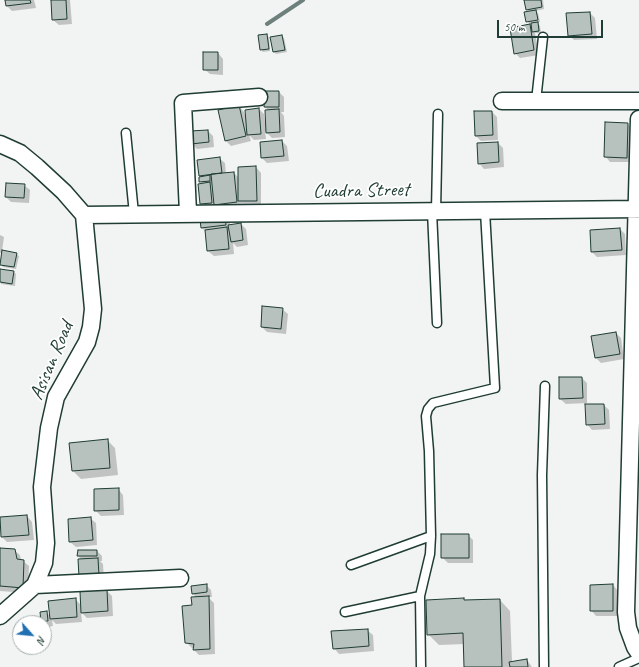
<!DOCTYPE html>
<style>
body{margin:0}
#map{position:relative;width:639px;height:667px;overflow:hidden;background:#f2f3f3;font-family:Caveat,sans-serif}
canvas{display:block}
.north{position:absolute;left:12px;top:615px;width:40px;height:40px;box-sizing:border-box;background:#fff;border:1px solid #a5b1ae;border-radius:50%;rotate:117deg;font-size:11px;font-weight:700;line-height:16px;text-align:center;color:#1f3d34}
.north::after{content:'';display:block;margin:auto;width:14px;height:18px;background:#1f6fb2;clip-path:polygon(50% 0,100% 100%,50% 72%,0 100%)}
.scale{position:absolute;left:497px;top:20px;width:106px;height:18px;box-sizing:border-box;border:2px solid #1f3d34;border-top:0;padding-left:5px;font-size:12px;line-height:14px;white-space:nowrap;color:#1f3d34;-webkit-text-stroke:3px #fff;paint-order:stroke}
</style>
<div id="map">
<canvas width="639" height="667"></canvas>
<div class="north">N</div>
<div class="scale">50 m</div>
</div>
<script>
const ctx = document.querySelector('canvas').getContext('2d');
ctx.lineJoin = 'round';
function fillPath(path, color) { ctx.fillStyle = color; ctx.fill(path, 'evenodd'); }
const shape = rows => new Path2D(rows.map(r => 'M' + r).join(''));
function trace(path, color, width, dash) { ctx.strokeStyle = color; ctx.lineWidth = width; ctx.lineCap = dash ? 'butt' : 'round'; ctx.setLineDash(dash || []); ctx.stroke(path); }
function write(font, color, halo, rows, align = 'center') {
  ctx.font = font + ' Caveat,sans-serif'; ctx.lineWidth = 3.5; ctx.setLineDash([]); ctx.textBaseline = 'middle'; ctx.strokeStyle = halo; ctx.fillStyle = color; for (const [text, x, y, turn = 0] of rows) {
    ctx.save(); ctx.translate(x, y); ctx.rotate((+turn || 0) * Math.PI / 180); ctx.textAlign = isNaN(turn) ? turn : align; if (halo) ctx.strokeText(text, 0, 0); ctx.fillText(text, 0, 0); ctx.restore();
  }
}
const shadow = shape([
 [6,0,34,0,36,8,12,11,7,6],
 [52,0,70,0,72,24,59,25,53,20],
 [525,0,543,0,544,9,535,11,538,13,540,22,537,22,540,26,541,33,535,33,539,55,520,58,515,53,530,25,532,28,532,23,529,23,527,21,530,12,527,10],
 [590,13,595,18,597,39,574,40,569,35],
 [267,35,269,38,270,51,263,52,261,49],
 [282,36,284,38,287,52,276,54,274,52,271,38],
 [204,53,218,53,223,59,223,75,210,74,204,69],
 [279,92,284,97,284,112,281,112,284,116,285,137,272,138,265,131,266,139,254,140,249,135,251,141,231,146,226,141,239,106,244,112,246,119,259,109,264,114,265,122,266,122,269,111,265,107],
 [492,112,497,117,498,140,481,141,476,136],
 [628,124,633,129,632,162,610,162,605,156],
 [208,131,213,136,214,147,197,149,192,144],
 [282,141,287,146,289,161,267,163,262,158],
 [498,143,503,148,504,167,484,169,479,163],
 [219,158,225,163,226,174,234,173,239,178,256,167,261,173,261,206,244,206,242,203,242,207,206,209,201,204,203,184,200,181,202,177,200,175],
 [24,185,30,190,29,203,11,202,6,197],
 [225,217,230,222,230,226,241,224,246,229,248,245,237,247,233,243,234,254,214,256,208,251,206,232,202,228,201,220],
 [620,229,625,234,626,255,597,257,592,252],
 [0,235,4,237,2,251,16,254,19,256,16,269,3,267,1,264,3,253,0,253],
 [0,272,14,272,16,274,15,286,1,284],
 [282,309,288,314,286,334,267,332,262,327],
 [616,333,621,338,624,359,601,363,596,358],
 [582,378,587,383,587,403,566,404,560,399],
 [604,405,609,410,610,429,592,430,587,424],
 [107,440,115,448,118,475,81,479,73,471],
 [118,489,123,495,124,515,101,516,95,510],
 [27,516,32,522,34,540,7,542,2,537,0,518],
 [90,518,96,523,97,545,76,547,70,542],
 [468,535,473,540,473,563,448,563,442,557],
 [0,549,14,550,20,555,21,560,23,561,29,566,28,593,0,591],
 [97,551,102,556,102,561,100,561,103,564,104,581,78,556],
 [206,585,211,590,212,597,208,597,214,603,215,654,199,655,194,650,194,648,192,648,186,642,193,606,197,598,193,594],
 [613,585,618,591,618,616,596,616,591,610],
 [107,591,112,596,113,616,87,618,81,612,82,622,56,624,52,620,53,626,47,627,42,621,46,612,51,617,75,599,81,605],
 [500,600,510,611,512,662,527,660,532,667,465,667,465,644,439,645,428,634],
 [367,630,373,635,374,651,339,654,334,648]
]);
const stream = shape([
 [267,24,303,0]
]);
const building = shape([
 [5,0,30,0,31,3,6,6,5,0],
 [51,0,66,0,67,19,52,20,51,0],
 [524,0,541,0,542,7,526,10,524,0],
 [536,10,538,20,526,22,524,12,536,10],
 [590,12,592,34,568,36,566,13,590,12],
 [538,22,539,31,532,32,531,23,538,22],
 [530,24,534,50,514,54,510,28,530,24],
 [267,34,269,49,260,50,258,35,267,34],
 [282,35,285,50,273,52,270,37,282,35],
 [203,52,218,52,218,70,203,70,203,52],
 [265,91,279,91,279,107,264,107,265,91],
 [239,105,246,136,225,141,218,110,239,105],
 [259,108,261,134,247,135,245,110,259,108],
 [279,109,280,132,266,133,265,110,279,109],
 [474,111,492,111,493,135,475,136,474,111],
 [605,122,628,123,627,158,604,157,605,122],
 [208,130,209,142,191,144,190,131,208,130],
 [282,140,284,156,261,158,260,142,282,140],
 [498,142,499,162,478,164,477,143,498,142],
 [220,157,222,173,199,176,197,160,220,157],
 [256,166,257,201,238,201,238,167,256,166],
 [234,172,237,202,214,205,211,174,234,172],
 [210,175,210,181,199,182,199,177,210,175],
 [210,182,212,203,200,204,198,184,210,182],
 [6,183,25,184,24,198,5,197,6,183],
 [225,216,226,225,201,228,200,219,225,216],
 [241,223,243,240,231,242,228,225,241,223],
 [227,227,229,249,207,251,205,230,227,227],
 [620,228,622,250,591,252,590,230,620,228],
 [2,250,17,253,14,267,0,265,2,250],
 [0,269,14,271,12,284,0,282,0,269],
 [262,306,283,308,281,329,261,327,262,306],
 [616,332,620,354,595,358,591,336,616,332],
 [559,377,582,377,583,398,559,399,559,377],
 [585,404,604,404,605,424,586,425,585,404],
 [108,439,110,468,72,471,69,443,108,439],
 [119,488,119,510,94,511,94,489,119,488],
 [27,515,29,535,1,537,0,517,27,515],
 [91,517,93,540,69,542,68,519,91,517],
 [441,534,469,534,469,558,441,558,441,534],
 [0,548,15,549,17,559,24,560,23,588,0,586,0,548],
 [78,550,97,550,97,556,77,556,78,550],
 [98,558,99,576,79,577,78,559,98,558],
 [207,584,207,592,192,594,191,586,207,584],
 [613,584,613,611,590,611,590,585,613,584],
 [107,590,108,611,81,613,80,591,107,590],
 [209,596,210,649,193,650,194,644,185,643,182,606,192,605,191,597,209,596],
 [76,598,77,617,50,619,48,601,76,598],
 [464,598,464,600,500,599,502,667,464,667,463,633,427,635,426,600,464,598],
 [47,611,48,621,41,622,40,612,47,611],
 [368,629,369,646,333,649,331,631,368,629],
 [527,659,528,667,510,667,509,662,527,659]
]);
const service = shape([
 [536,101,543,37],
 [126,133,134,214],
 [432,211,437,323],
 [436,211,438,114],
 [351,565,431,536],
 [345,612,420,596],
 [421,667,420,596,430,554,431,536,429,451,426,416,428,409,433,403,495,388,485,211],
 [544,667,542,475,545,386],
 [619,667,639,658]
]);
const minor = shape([
 [502,101,639,101],
 [639,119,626,612,628,628,635,647,639,653],
 [0,144,20,153,37,167,64,192,84,215,93,309,91,327,87,342,56,397,49,428,42,487,46,543,44,563,35,585,0,616],
 [188,213,183,103,259,97],
 [84,215,639,209],
 [35,585,180,578]
]);
const streetNames = [
 ["Cuadra Street",361,191,-1],
 ["Asisan Road",52,361,-67]
];
fillPath(shadow, '#0003');
trace(stream, '#6d807b', 4);
fillPath(building, '#b7c1bd');
trace(building, '#1f3d34', 1);
trace(service, '#1f3d34', 11);
trace(minor, '#1f3d34', 19);
trace(service, '#fff', 8);
trace(minor, '#fff', 16);
write('20px', '#1f3d34', '#fff', streetNames);
</script>
